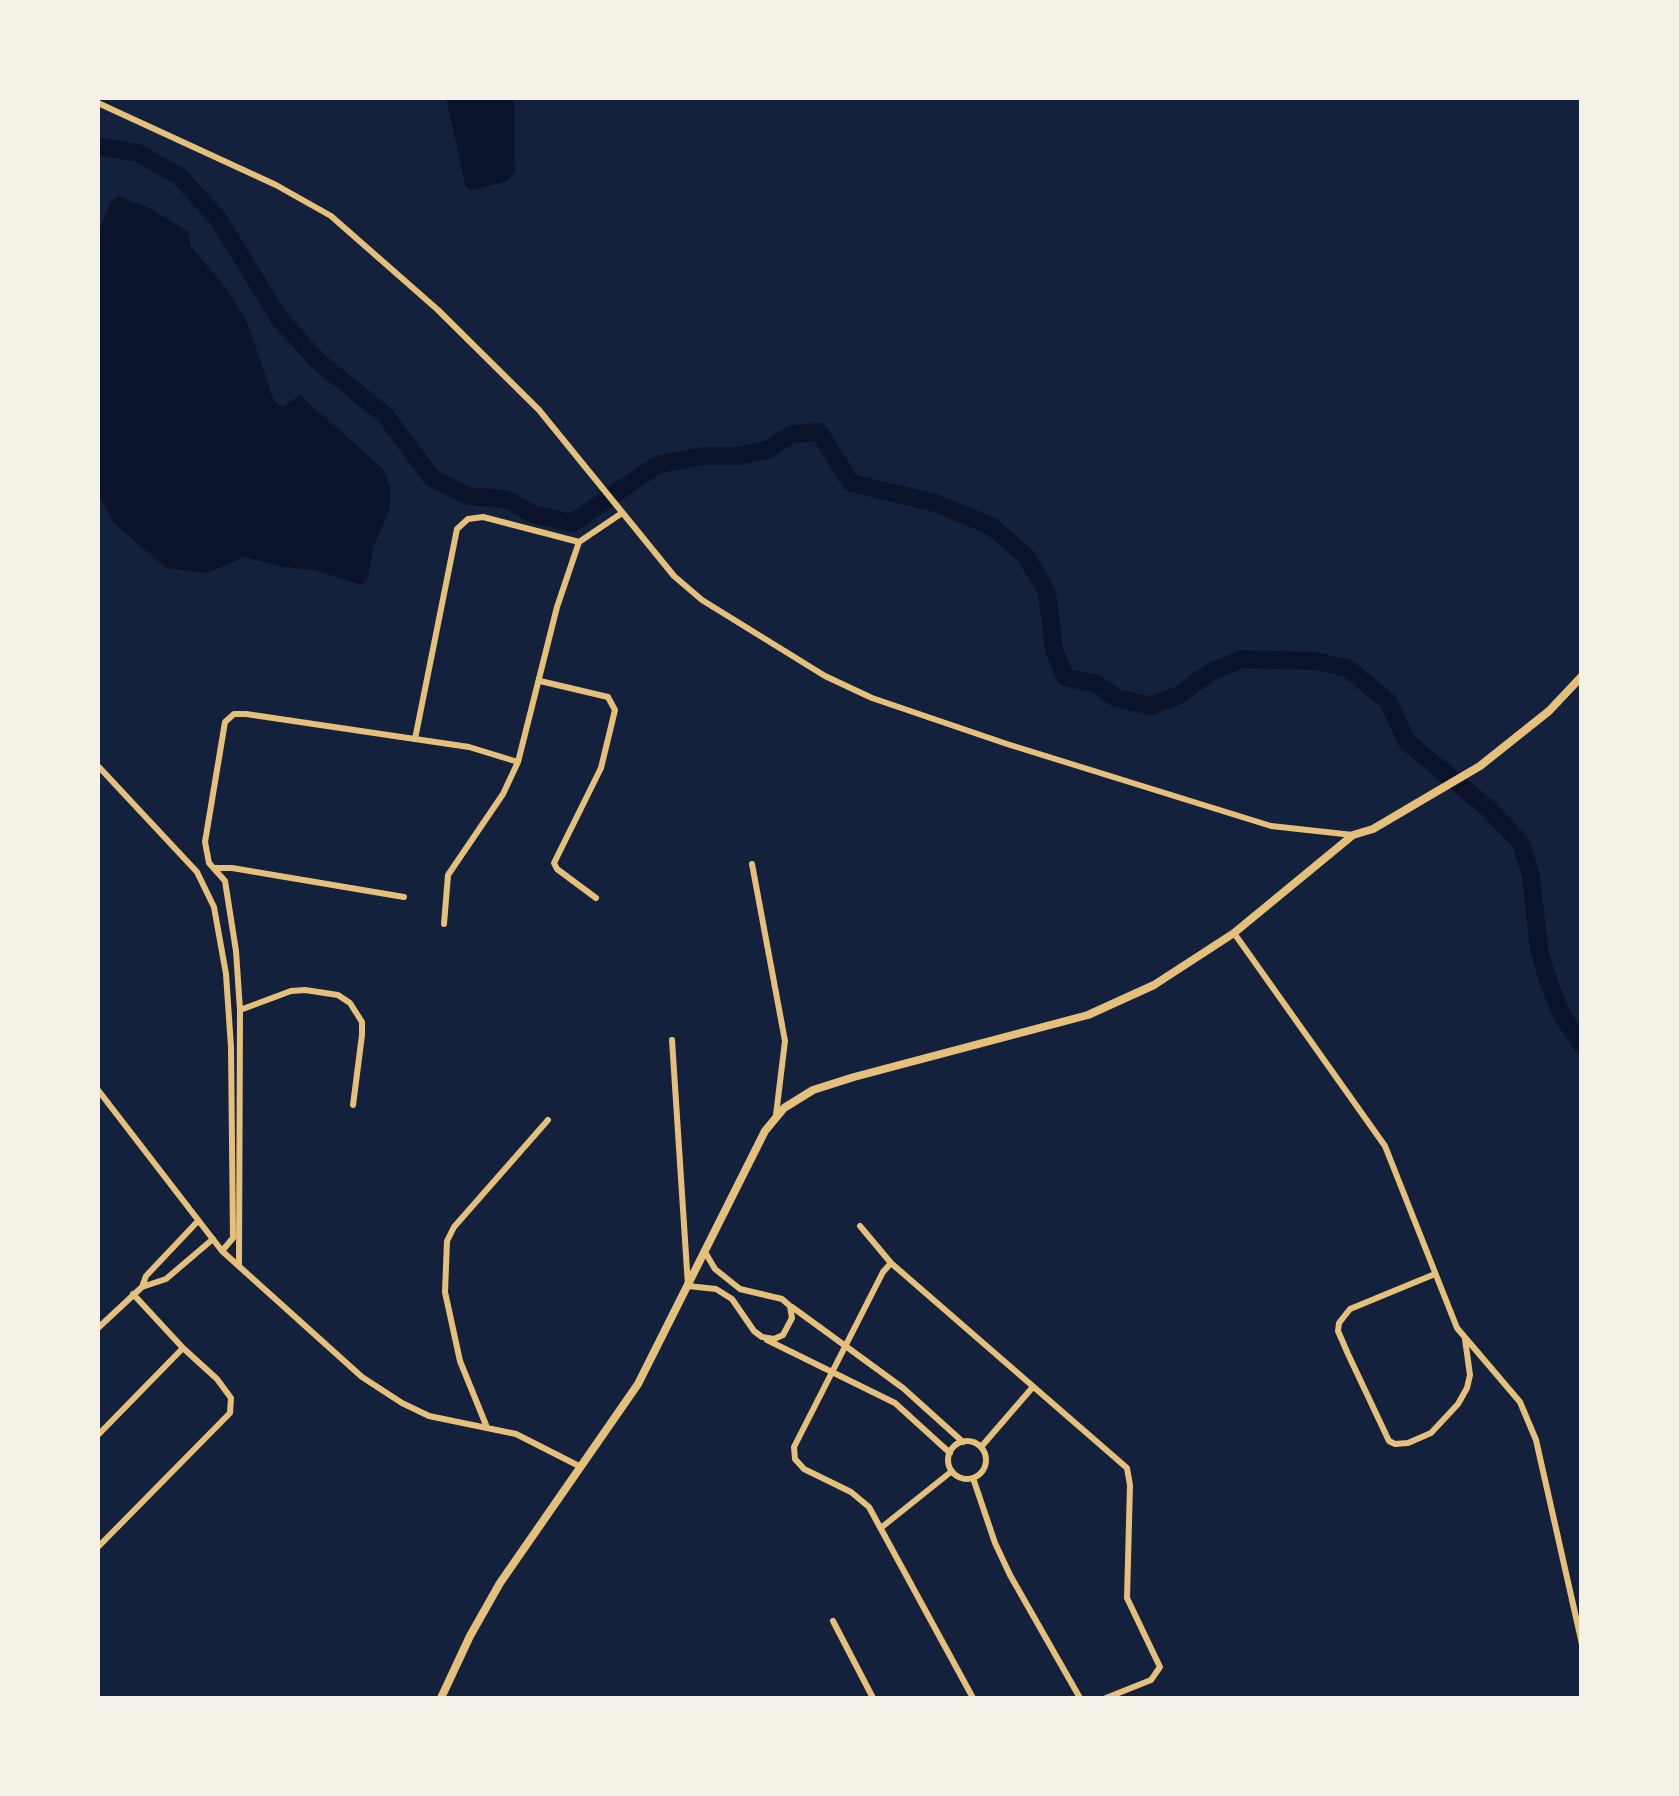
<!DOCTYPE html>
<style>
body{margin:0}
#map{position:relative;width:1679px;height:1796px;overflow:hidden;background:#14213d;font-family:"DejaVu Sans",sans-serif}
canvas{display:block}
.frame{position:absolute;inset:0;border:100px solid #f6f1e7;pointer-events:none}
</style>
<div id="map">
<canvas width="1679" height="1796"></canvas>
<div class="frame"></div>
</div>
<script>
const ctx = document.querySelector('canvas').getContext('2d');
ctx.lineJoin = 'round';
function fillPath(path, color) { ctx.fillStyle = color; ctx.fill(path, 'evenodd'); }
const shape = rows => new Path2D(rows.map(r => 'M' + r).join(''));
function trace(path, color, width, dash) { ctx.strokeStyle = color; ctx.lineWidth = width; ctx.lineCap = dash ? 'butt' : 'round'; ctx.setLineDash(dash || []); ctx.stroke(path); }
const water = shape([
 [446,98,514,98,515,172,507,181,473,190,466,188],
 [118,196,149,208,188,231,191,247,226,288,248,324,274,401,283,407,300,395,383,469,391,490,389,511,373,548,368,578,362,585,314,570,283,567,245,557,207,573,166,568,115,524,98,495,98,233,110,203]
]);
const river = shape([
 [98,146,138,153,180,177,219,220,279,318,318,361,385,415,432,478,468,496,506,499,533,514,572,523,657,465,703,456,739,456,769,449,792,434,819,432,851,483,935,503,991,526,1026,556,1047,592,1054,649,1065,677,1097,684,1116,698,1151,706,1179,695,1209,673,1241,659,1314,661,1347,668,1388,701,1407,742,1488,808,1521,843,1531,876,1539,949,1547,977,1561,1014,1582,1045]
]);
const minor = shape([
 [98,103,276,185,331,216,438,310,539,410,674,576,702,600,825,676,872,698,1007,744,1271,826,1353,835],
 [540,681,608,697,615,710,601,768,554,863,557,869,596,898],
 [415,739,457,529,468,519,483,517,579,542],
 [98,766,197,872,214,907,226,974,231,1047,233,1238,222,1251],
 [752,864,785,1041,776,1115],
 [214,868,232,868,404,897],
 [444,924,448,875,503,794,518,762,557,607,579,542,622,513],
 [1234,933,1385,1146,1457,1328,1520,1402,1536,1440,1582,1644],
 [240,1010,291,991,305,990,338,995,350,1003,362,1022,362,1035,353,1105],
 [672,1040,688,1286,716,1289,732,1299,754,1331,762,1337,774,1339,783,1335,792,1318,790,1306,782,1299,740,1289,715,1269,705,1252],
 [98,1090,222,1251,362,1377,402,1403,429,1416,516,1434,579,1466],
 [860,1226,891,1263,883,1272,794,1447,795,1459,804,1469,851,1492,869,1507,973,1698],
 [891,1263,1127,1468,1130,1485,1127,1598,1160,1667,1151,1680,1106,1698],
 [239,1265,240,1010,236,951,225,881,209,863,205,842,225,722,234,714,246,714,469,747,518,762],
 [1435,1274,1350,1309,1339,1323,1338,1331,1348,1354,1389,1441,1395,1444,1408,1443,1431,1433,1458,1404,1467,1388,1470,1375,1465,1339],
 [142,1287,166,1279,213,1239],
 [792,1307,903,1388,963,1442],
 [98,1328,142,1287,146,1276,198,1221],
 [767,1340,895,1403,950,1453],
 [486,1425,460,1361,445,1292,447,1241,454,1227,548,1120],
 [98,1435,183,1348,133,1294],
 '948 1460a19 19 0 1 1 38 0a19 19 0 1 1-38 0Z',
 [981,1447,1032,1388],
 [973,1478,995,1543,1010,1575,1080,1698],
 [882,1527,952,1471],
 [98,1547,230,1413,231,1398,217,1379,183,1348],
 [833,1621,873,1698]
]);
const tertiary = shape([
 [441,1698,470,1636,500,1583,638,1384,765,1131,784,1108,813,1090,854,1077,1088,1015,1154,985,1234,933,1353,835,1373,829,1480,766,1549,711,1582,676]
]);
fillPath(water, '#0b132b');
trace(river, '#0b132b', 18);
trace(minor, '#e5c07b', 6);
trace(tertiary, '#e5c07b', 8);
</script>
